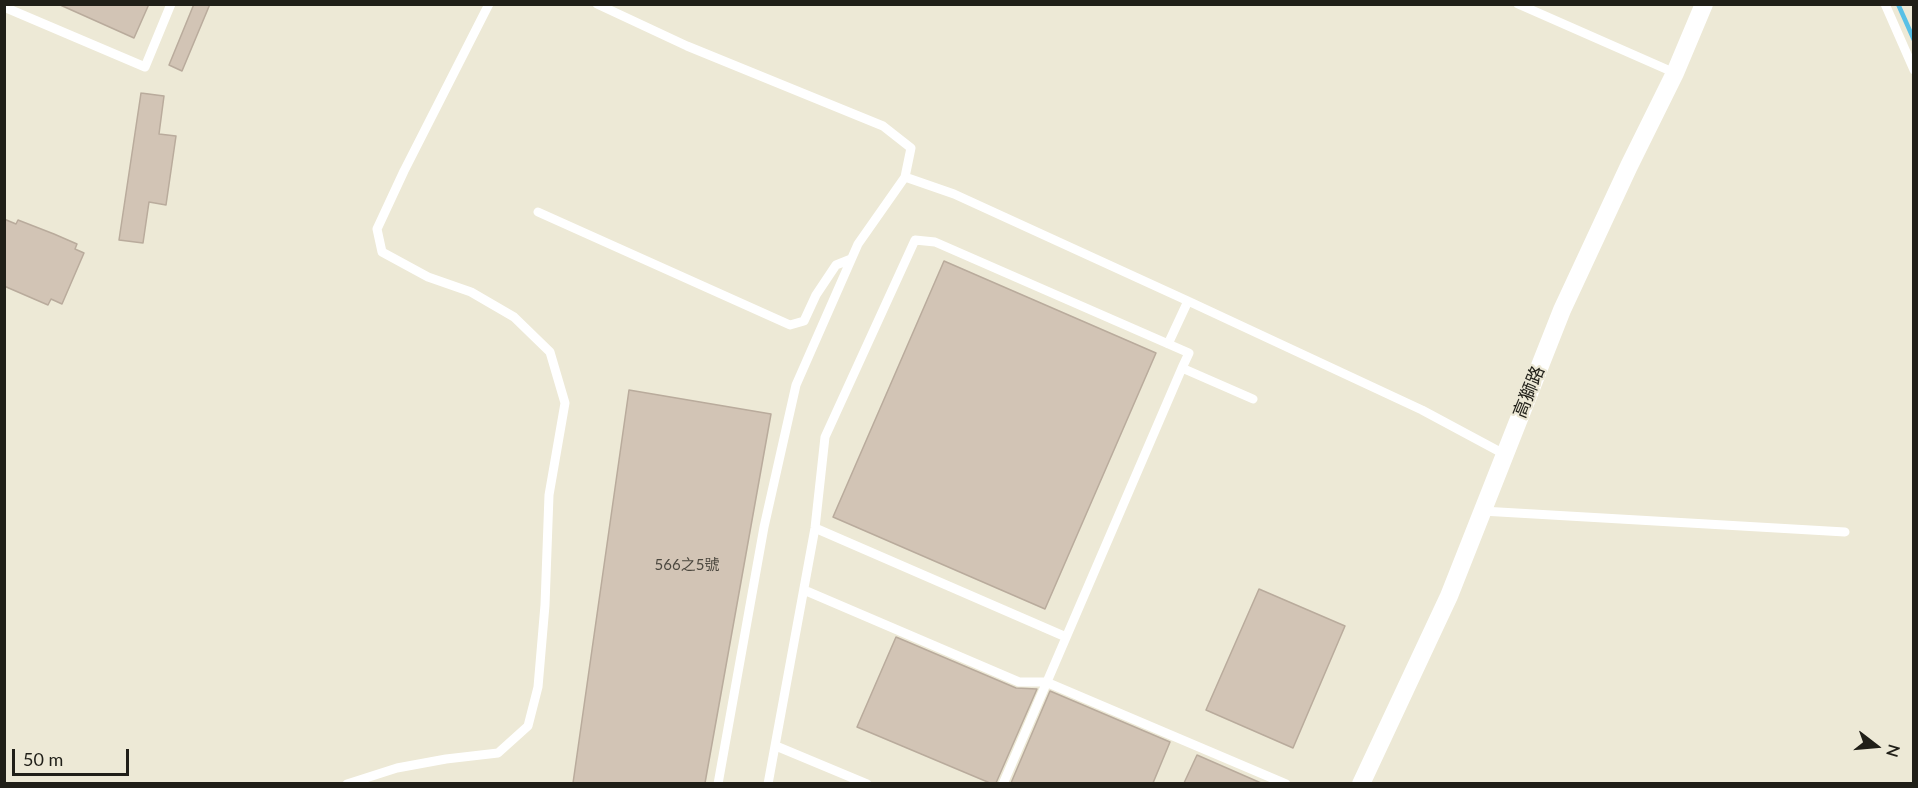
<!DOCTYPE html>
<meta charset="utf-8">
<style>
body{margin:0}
#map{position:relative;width:1918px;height:788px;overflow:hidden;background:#ede9d6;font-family:Lato,sans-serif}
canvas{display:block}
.frame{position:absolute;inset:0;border:6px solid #201f18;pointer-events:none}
.north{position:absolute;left:1846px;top:716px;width:60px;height:60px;-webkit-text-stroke:4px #ede9d6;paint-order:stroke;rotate:106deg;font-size:16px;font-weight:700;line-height:24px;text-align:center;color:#201f18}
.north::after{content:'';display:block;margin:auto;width:21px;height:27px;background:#201f18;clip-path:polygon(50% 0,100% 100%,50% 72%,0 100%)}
.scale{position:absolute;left:12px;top:749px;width:117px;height:27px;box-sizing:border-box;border:3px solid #201f18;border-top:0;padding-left:8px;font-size:18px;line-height:21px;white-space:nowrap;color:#201f18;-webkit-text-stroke:4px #ede9d6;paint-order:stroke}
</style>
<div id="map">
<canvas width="1918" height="788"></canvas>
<div class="frame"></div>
<div class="north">N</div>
<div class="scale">50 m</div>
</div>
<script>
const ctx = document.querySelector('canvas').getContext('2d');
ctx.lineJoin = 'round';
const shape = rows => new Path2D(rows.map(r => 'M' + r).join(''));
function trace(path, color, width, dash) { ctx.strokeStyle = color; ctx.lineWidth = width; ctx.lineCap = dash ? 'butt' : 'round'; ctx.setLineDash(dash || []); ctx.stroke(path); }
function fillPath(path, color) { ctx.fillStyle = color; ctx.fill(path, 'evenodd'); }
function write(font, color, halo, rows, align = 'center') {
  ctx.font = font + ' Lato,"Noto Sans TC",sans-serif'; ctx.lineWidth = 4.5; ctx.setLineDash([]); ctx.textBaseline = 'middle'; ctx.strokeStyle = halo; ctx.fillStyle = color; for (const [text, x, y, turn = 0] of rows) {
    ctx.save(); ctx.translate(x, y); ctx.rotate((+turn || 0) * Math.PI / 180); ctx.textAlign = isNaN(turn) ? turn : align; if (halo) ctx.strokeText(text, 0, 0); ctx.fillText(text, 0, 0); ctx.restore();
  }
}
const stream = shape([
 [1898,4,1914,40]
]);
const building = shape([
 [58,4,149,4,134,38,58,4],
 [194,4,210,4,182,71,169,65,194,4],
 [141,93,164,96,159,134,176,136,166,205,149,202,143,243,119,240,141,93],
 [4,219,16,224,18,220,54,234,77,244,75,249,84,253,62,304,51,299,48,305,4,286,4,219],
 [944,261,1156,353,1045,609,833,517,944,261],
 [629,390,771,414,705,783,573,783,629,390],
 [1259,589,1345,626,1293,748,1206,710,1259,589],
 [896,637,1016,688,1037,689,996,783,990,783,857,727,896,637],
 [1050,691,1170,742,1153,783,1011,783,1050,691],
 [1197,755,1261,783,1184,783,1197,755]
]);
const service = shape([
 [597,4,687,46,883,126,911,148,905,177,954,194,1188,301,1422,410,1504,454],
 [1518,4,1675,73],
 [1885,4,1914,70],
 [4,7,145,67,171,4],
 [538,212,790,325,804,321,816,295,836,265,851,259],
 [1168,344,1188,301],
 [1482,511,1845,532],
 [815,528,1066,637],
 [804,590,1019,682,1046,682,1286,784],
 [776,746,867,784],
 [347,784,397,768,446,759,498,753,528,726,538,687,545,605,549,495,565,403,550,352,514,317,471,292,428,277,382,252,377,229,404,171,489,4],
 [718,784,764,527,796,385,858,244,905,177],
 [768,784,815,528,825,437,915,240,935,242,1189,353,1182,368],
 [1003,784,1182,368,1253,399]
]);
const minor = shape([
 [1361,784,1449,596,1562,310,1629,166,1675,73,1704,4]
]);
const numberNames = [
 ["566之5號",687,565]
];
const streetNames = [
 ["高獅路",1529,392,-68]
];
trace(stream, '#58c0e6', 4.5);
fillPath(building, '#d2c4b5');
trace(building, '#b9ab9c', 1.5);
trace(service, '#fff', 9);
trace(minor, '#fff', 18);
write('15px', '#4c483f', null, numberNames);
write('18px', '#201f18', '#ede9d6', streetNames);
</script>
